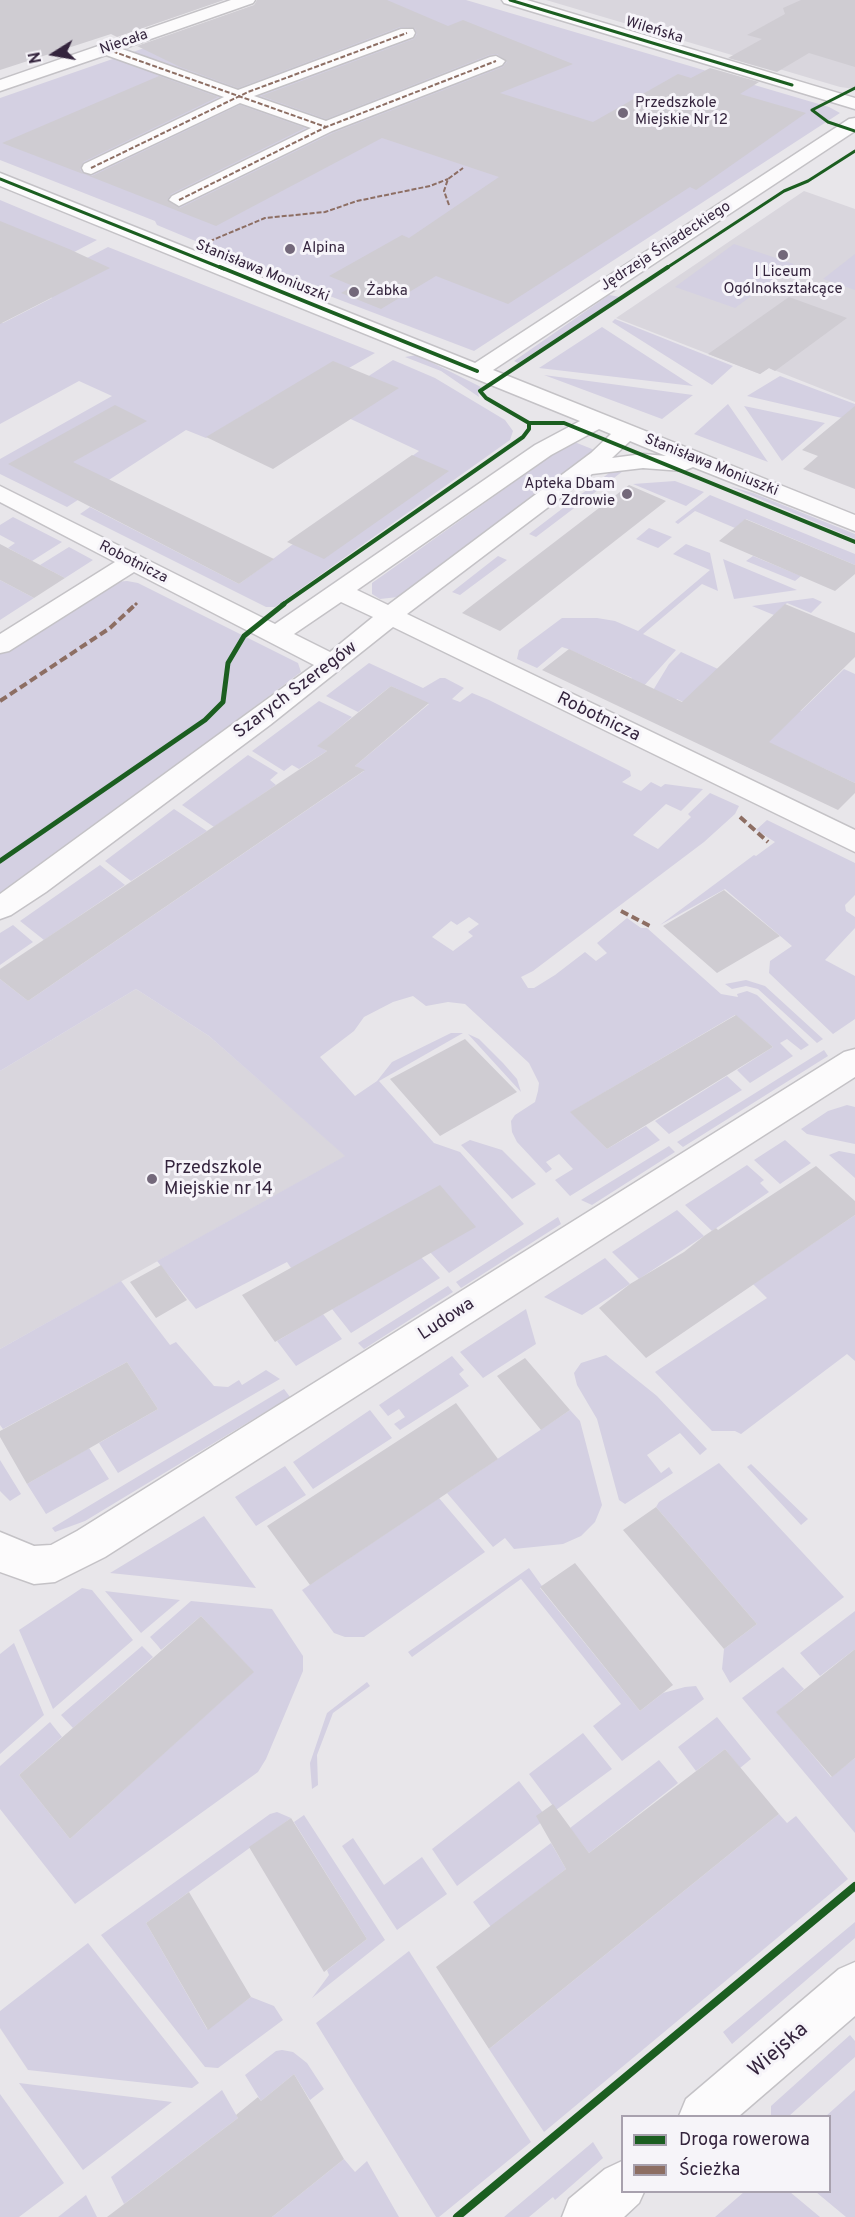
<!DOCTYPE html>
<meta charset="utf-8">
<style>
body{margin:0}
#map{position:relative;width:855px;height:2217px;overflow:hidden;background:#e8e6ea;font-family:Overpass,sans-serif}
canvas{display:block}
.legend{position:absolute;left:621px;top:2115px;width:210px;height:78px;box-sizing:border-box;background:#f6f4f9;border:2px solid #a8a1ae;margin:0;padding:8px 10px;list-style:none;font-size:18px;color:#34243d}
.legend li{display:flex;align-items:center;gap:12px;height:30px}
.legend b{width:30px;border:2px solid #a8a1ae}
.north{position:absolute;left:24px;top:24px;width:60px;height:60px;-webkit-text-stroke:4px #f6f4f9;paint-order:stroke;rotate:259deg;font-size:16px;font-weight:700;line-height:24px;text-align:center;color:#34243d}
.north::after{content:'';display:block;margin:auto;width:21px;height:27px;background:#34243d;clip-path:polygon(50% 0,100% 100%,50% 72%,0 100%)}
</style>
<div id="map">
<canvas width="855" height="2217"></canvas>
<ul class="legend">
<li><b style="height:8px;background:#1b5e20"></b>Droga rowerowa</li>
<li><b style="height:8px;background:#8d6e63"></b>Ścieżka</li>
</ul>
<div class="north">N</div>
</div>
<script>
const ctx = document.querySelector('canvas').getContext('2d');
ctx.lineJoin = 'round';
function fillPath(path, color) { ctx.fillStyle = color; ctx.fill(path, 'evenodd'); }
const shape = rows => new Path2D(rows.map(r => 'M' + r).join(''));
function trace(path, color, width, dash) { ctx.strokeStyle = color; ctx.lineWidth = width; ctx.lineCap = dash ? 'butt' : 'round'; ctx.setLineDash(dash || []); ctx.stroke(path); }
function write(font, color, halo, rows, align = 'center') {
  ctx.font = font + ' Overpass,sans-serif'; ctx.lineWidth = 6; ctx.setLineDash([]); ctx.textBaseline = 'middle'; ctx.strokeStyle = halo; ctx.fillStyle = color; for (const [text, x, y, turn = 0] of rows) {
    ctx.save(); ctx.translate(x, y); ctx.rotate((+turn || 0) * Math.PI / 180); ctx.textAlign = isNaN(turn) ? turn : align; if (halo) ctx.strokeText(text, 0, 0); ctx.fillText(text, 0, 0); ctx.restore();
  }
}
const built = shape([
 [546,0,855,0,855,89,840,87],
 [804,191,855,209,855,402,769,368,760,374,616,318],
 [136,989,209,1036,346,1156,0,1349,0,1071]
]);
const green = shape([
 [283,0,466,0,829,107,840,113,474,351,306,287,157,225,155,221,0,160,0,98],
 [0,200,43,218,97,240,40,270,0,275],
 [734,244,794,264,735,308,675,287],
 [108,247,375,353,349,368,270,399,206,438,186,430,67,507,0,474,0,459,112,396,79,381,0,424,0,322,3,323,52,298,51,277],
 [855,254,855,290,823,279],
 [609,295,620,297,518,363,514,361],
 [615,319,733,366,712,385,612,322],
 [602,327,693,386,539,368],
 [417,355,481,387,478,392,479,397,441,371,405,357],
 [393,360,435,378,505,420,513,431,510,440,275,607,266,607,80,514,90,507,239,584,419,451,323,406],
 [544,375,693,395,662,419],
 [780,376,855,404,855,421,747,396],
 [728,404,768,462,694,434],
 [744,406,825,423,782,461],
 [572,441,597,451,398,597,380,599,372,594,372,583],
 [631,465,536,537,529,534,609,473],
 [675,481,704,492,686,506,633,484],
 [729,486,753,493,855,534,855,539],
 [710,495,855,554,855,565,746,519,735,528,695,511,678,524,675,522],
 [13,517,62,542,32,561,8,548,15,543,0,535,0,525],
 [649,528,672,537,658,548,636,539],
 [686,544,710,553,718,591,702,584,643,634,676,650,625,707,632,678,568,649,562,647,537,668,517,659,519,650,562,618,597,618,615,621,638,631,710,570,673,554],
 [69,547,93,560,65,578,40,565],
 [498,556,507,560,460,595,452,592],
 [753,556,801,576,795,581,746,561],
 [723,559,797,590,734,599],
 [0,580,34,598,0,620],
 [127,581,138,583,298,663,301,672,26,878,0,893,0,654,103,587,114,582],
 [813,598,822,602,811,613,787,603,774,615,752,606],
 [681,652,742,680,743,731,677,699,661,713,638,715,669,664],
 [369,663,423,688,440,678,445,678,464,688,452,699,460,702,472,693,489,700,630,771,631,776,622,782,641,791,651,782,661,787,665,784,703,789,681,811,666,804,633,835,658,849,691,817,688,814,710,793,739,806,735,814,704,842,533,971,521,977,528,988,534,988,555,975,585,952,596,961,607,953,597,943,627,918,641,928,647,928,721,994,738,997,737,994,747,991,757,995,809,1045,801,1050,787,1039,780,1043,793,1056,750,1083,737,1070,773,1047,735,1015,571,1112,607,1149,646,1126,660,1140,570,1196,555,1180,573,1169,559,1154,546,1162,552,1169,546,1173,517,1142,512,1132,511,1121,515,1115,535,1102,538,1091,539,1083,529,1063,465,1004,448,1002,426,1006,413,996,393,1002,364,1017,354,1031,320,1057,355,1096,377,1081,392,1062,451,1033,463,1033,379,1081,434,1143,460,1152,524,1224,449,1273,430,1252,291,1268,287,1262,196,1309,157,1261,345,1156,209,1036,136,989,0,1071,0,979,28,1001,364,771,355,766,429,704,391,686,358,712,326,696],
 [469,917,479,924,468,932,473,936,453,951,432,937,451,921,457,925],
 [844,669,855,674,855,783,791,753,767,776,735,761,777,700,801,711],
 [319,701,352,717,318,746,327,751,299,769,292,765,284,771,252,751],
 [248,755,278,773,270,780,276,785,214,827,182,805],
 [174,809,207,831,131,881,105,861],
 [767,820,855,863,855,895,845,905,846,911,855,917,855,928,825,960,855,976,855,1019,833,1034,769,973,770,961,792,946,725,889,660,925,754,855,756,856,775,842,756,830],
 [100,865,125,885,44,940,20,921],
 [13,925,33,942,0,965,0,933],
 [746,980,765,986,823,1039,817,1043,758,989,746,986,732,989,725,984],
 [468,1034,479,1039,503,1063,517,1079,521,1092],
 [824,1050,828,1056,683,1147,677,1142],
 [727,1076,742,1090,669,1134,655,1121],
 [847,1105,855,1107,855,1144,807,1134,801,1129,828,1111],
 [470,1140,502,1150,536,1184,512,1199,461,1145],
 [785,1140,811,1163,780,1184,754,1160],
 [669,1146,675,1152,592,1205,581,1200],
 [839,1151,855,1154,855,1178,829,1155],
 [747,1165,764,1180,760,1183,769,1192,712,1231,685,1205],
 [677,1210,704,1236,639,1279,612,1252],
 [855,1215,855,1361,847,1354,741,1434,735,1431,712,1431,655,1372,767,1298,753,1284],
 [558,1217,561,1224,461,1288,456,1282],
 [421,1257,440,1278,351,1333,332,1309],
 [605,1258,630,1284,582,1315,544,1297],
 [121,1281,170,1345,176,1342,214,1386,228,1387,239,1380,242,1385,266,1370,280,1379,118,1473,99,1443,158,1409,127,1362,3,1429,0,1425,0,1349],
 [448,1286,453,1292,364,1349,358,1343],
 [526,1309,536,1344,483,1378,460,1352],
 [323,1314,342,1339,296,1366,277,1341],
 [606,1355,657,1396,707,1449,700,1455,680,1433,647,1455,661,1473,669,1467,673,1473,625,1504,619,1500,597,1419,577,1385,574,1373,581,1363],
 [452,1356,464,1370,459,1374,469,1386,400,1430,394,1424,405,1417,399,1409,388,1416,379,1405],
 [284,1389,290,1397,85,1521,55,1532,52,1528],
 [370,1410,392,1438,313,1489,293,1462],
 [570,1410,580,1421,602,1505,595,1522,581,1536,563,1544,514,1549,505,1538,493,1547,447,1493],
 [89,1448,109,1479,46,1514,27,1484],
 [0,1460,21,1494,10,1501,0,1491],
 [719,1463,844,1597,730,1683,722,1669,724,1649,757,1624,656,1507,659,1502],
 [751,1464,808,1519,801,1525,747,1467],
 [285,1466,306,1495,256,1526,235,1497],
 [439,1498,485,1552,364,1637,345,1637,334,1633,302,1590],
 [204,1516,256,1588,110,1573],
 [529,1568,542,1586,540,1588,640,1711,663,1693,685,1687,696,1686,704,1699,622,1761,593,1726,621,1704,521,1579,412,1657,408,1652],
 [82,1588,92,1590,133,1640,53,1709,19,1630],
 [105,1591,180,1600,141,1633],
 [191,1601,272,1609,303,1656,303,1671,266,1759,258,1772,75,1904,0,1809,0,1766,50,1722,62,1737,19,1775,70,1839,253,1672,201,1616,161,1650,158,1646,150,1637],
 [855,1611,855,1649,820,1676,800,1653],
 [14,1643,44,1715,0,1754,0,1654],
 [142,1646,153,1657,73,1728,61,1715],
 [783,1667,804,1689,777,1712,831,1777,855,1758,855,1833,742,1698],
 [367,1682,370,1686,333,1713,317,1755,318,1785,312,1789,310,1763,327,1713],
 [717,1717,751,1759,740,1768,725,1749,696,1771,678,1747],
 [583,1733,612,1769,556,1810,529,1774],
 [659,1760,678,1783,589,1853,570,1828],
 [519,1781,547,1818,457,1886,432,1849],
 [277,1812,291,1818,146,1923,207,2029,251,1997,274,2006,283,2020,218,2068,205,2067,101,1935,270,1814],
 [779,1814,787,1823,796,1816,848,1879,544,2132,489,2049],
 [304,1815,385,1940,312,1998,329,1975,327,1970,367,1939,294,1822],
 [353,1838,384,1885,422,1857,447,1894,397,1930,342,1846],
 [551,1843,566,1869,491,1927,473,1902],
 [855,1922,855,1938,732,2044,723,2032],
 [88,1943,199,2083,192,2088,28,2070,0,2028,0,2011],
 [409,1951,531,2142,439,2217,436,2217,316,2023],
 [850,2035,855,2041,855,2057,789,2116,771,2116,771,2106],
 [282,2050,293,2052,307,2063,324,2089,310,2100,294,2074,261,2101,245,2075,276,2051],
 [19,2083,172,2102,83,2170],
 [222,2090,238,2118,124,2204,111,2177],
 [855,2090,855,2217,846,2217,816,2192,830,2192,830,2116,826,2116],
 [0,2094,64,2183,19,2217,0,2217],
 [593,2142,603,2158,555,2200,553,2197,529,2217,504,2217],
 [344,2159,355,2172,367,2161,399,2217,272,2217],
 [744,2192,790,2192,820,2217,715,2217],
 [86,2195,97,2217,58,2217]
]);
const building = shape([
 [0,0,224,0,117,37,111,34,0,70],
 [257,0,387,0,448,26,463,20,573,64,500,93,593,122,678,74,691,78,710,68,759,82,740,94,806,113,696,190,690,187,508,304,436,276,381,309,341,293,353,286,329,276,402,235,409,238,499,177,382,138,216,226,84,174,92,176,240,105,305,128,171,194,167,200,180,208,333,133,503,67,507,62,497,54,489,55,326,119,261,96,414,39,417,34,415,28,400,27,238,88,180,67,137,46,254,5],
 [801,0,855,0,855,67,809,53,777,72,728,58,762,39,747,35,785,14,783,8],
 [159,76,218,97,83,162,80,169,83,174,2,143],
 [0,221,69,249,110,268,0,324],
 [789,297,847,318,775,371,769,368,760,374,708,354],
 [333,361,399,388,273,469,206,437],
 [115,405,147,421,73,462,274,559,239,584,8,464],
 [855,406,855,489,803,469,818,456,802,450],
 [412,455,449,471,324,559,287,542],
 [629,485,666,501,500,631,462,613],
 [745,519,855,565,855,574,835,591,719,541],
 [0,544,65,578,34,598,0,580],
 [785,604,855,633,855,657,769,742,855,783,855,793,838,810,542,670,569,649,682,702],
 [391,686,429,703,355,766,365,770,28,1001,0,979,0,969,327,751,317,746],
 [724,890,780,936,717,973,663,926],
 [736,1015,773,1047,607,1149,570,1112],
 [465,1039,517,1092,440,1136,390,1079],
 [816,1166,855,1201,855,1215,646,1358,599,1308,630,1284,684,1252,704,1236,716,1228,718,1230],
 [440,1185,476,1227,275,1342,242,1295],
 [161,1265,187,1300,156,1318,130,1282],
 [525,1358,570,1410,541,1430,497,1376],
 [127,1362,158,1409,27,1484,0,1437,0,1431],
 [456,1403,498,1459,310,1585,267,1526],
 [656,1507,757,1624,724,1649,623,1530],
 [575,1563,673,1685,640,1711,540,1587],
 [201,1616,254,1672,70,1839,19,1775],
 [855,1649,855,1758,832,1777,776,1712],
 [725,1749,779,1814,489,2049,436,1967,566,1869,536,1816,553,1804,589,1853],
 [291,1818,367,1939,324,1972,249,1847],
 [189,1892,251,1997,208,2030,146,1923],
 [294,2074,344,2159,272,2217,107,2217,238,2118,236,2115,258,2097,261,2101]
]);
const minor = shape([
 [231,0,255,0,253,3,122,49,238,90,401,29,413,29,415,33,413,37,254,96,326,121,490,57,496,56,505,61,502,65,332,131,179,206,169,200,172,196,311,128,240,103,91,174,84,172,82,168,84,164,224,97,106,55,0,91,0,80,231,0],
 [502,0,527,0,855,98,855,109,504,3,502,0],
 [855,118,855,131,493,370,855,515,855,531,693,467,683,471,643,468,592,474,407,614,855,830,855,852,393,627,270,725,46,892,11,915,0,919,0,894,314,665,134,572,9,651,0,653,0,634,115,562,0,502,0,486,275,624,535,445,580,421,0,186,0,173,475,363,849,119,855,118],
 [599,429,611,434,591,453,388,605,357,590,551,455,599,429],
 [630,441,666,456,643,454,612,458,630,441],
 [341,602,373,617,330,652,294,634,341,602],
 [855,1049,855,1077,105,1557,55,1582,34,1584,0,1572,0,1532,34,1546,51,1545,77,1531,844,1052,855,1049],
 [855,1962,855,2016,739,2116,679,2116,686,2099,839,1969,855,1962],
 [622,2161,622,2192,644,2192,639,2203,624,2217,562,2217,569,2199,605,2169,622,2161]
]);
const quietFar2 = shape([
 [106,49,326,127,496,61],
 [91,168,248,92,407,33],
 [179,200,326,127],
 [449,205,444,191,448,179,463,168],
 [203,244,265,218,325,212,357,201,430,186,448,179]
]);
const quietFar1 = shape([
 [135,605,137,603]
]);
const quiet = shape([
 [0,701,110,628,136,604],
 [740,817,768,842],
 [621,911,652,927]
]);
const cyclewayFar3 = shape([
 [510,0,792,85],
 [855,88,812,110,828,122,855,131],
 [0,179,224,269],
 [665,269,784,191,808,181,855,151]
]);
const cyclewayFar2 = shape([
 [220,267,477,371],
 [668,267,480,391,486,398,529,423,564,423,855,542],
 [282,605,523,437,529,429,529,423]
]);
const cyclewayFar1 = shape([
 [0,861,205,720,223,702,228,663,244,636,284,604]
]);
const cycleway = shape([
 [457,2217,855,1886]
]);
const markers = [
 [623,113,6,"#73687a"],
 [290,249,6,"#73687a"],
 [783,255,6,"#73687a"],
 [354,292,6,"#73687a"],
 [627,494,6,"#73687a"],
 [152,1179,6,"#73687a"]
];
const farStreetnames = [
 ["Wileńska",654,31,17],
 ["Niecała",124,43,-19],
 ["Jędrzeja Śniadeckiego",666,247,-33],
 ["Stanisława Moniuszki",262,272,22],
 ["Stanisława Moniuszki",711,466,22],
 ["Robotnicza",133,563,27]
];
const farPoinames = [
 ["Przedszkole",635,104],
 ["Miejskie Nr 12",635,121],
 ["Alpina",302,249],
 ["I Liceum",783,273,"center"],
 ["Ogólnokształcące",783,290,"center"],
 ["Żabka",366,292],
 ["Apteka Dbam",615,485,"right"],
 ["O Zdrowie",615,502,"right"]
];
const streetNames = [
 ["Szarych Szeregów",296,691,-37],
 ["Robotnicza",598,718,26],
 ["Ludowa",447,1320,-33]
];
const poiNames = [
 ["Przedszkole",164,1169],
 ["Miejskie nr 14",164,1190]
];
const nearStreetnames = [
 ["Wiejska",779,2051,-41]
];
fillPath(built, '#d9d6dd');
fillPath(green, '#d4d0e2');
fillPath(building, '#cfccd2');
trace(minor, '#c4c2c6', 3);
fillPath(minor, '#fcfbfc');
trace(quietFar2, '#8d6e63', 2, [5, 2]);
trace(quietFar1, '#8d6e63', 3, [6, 3]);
trace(quiet, '#8d6e63', 4, [8, 4]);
trace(cyclewayFar3, '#1b5e20', 3);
trace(cyclewayFar2, '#1b5e20', 4);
trace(cyclewayFar1, '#1b5e20', 5);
trace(cycleway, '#1b5e20', 8);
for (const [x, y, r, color] of markers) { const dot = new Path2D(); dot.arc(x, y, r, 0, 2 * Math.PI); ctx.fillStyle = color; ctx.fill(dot); trace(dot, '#f6f4f9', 2); }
write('15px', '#34243d', '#f6f4f9', farStreetnames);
write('15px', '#34243d', '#f6f4f9', farPoinames, 'left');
write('18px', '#34243d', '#f6f4f9', streetNames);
write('18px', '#34243d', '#f6f4f9', poiNames, 'left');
write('21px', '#34243d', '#f6f4f9', nearStreetnames);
</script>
